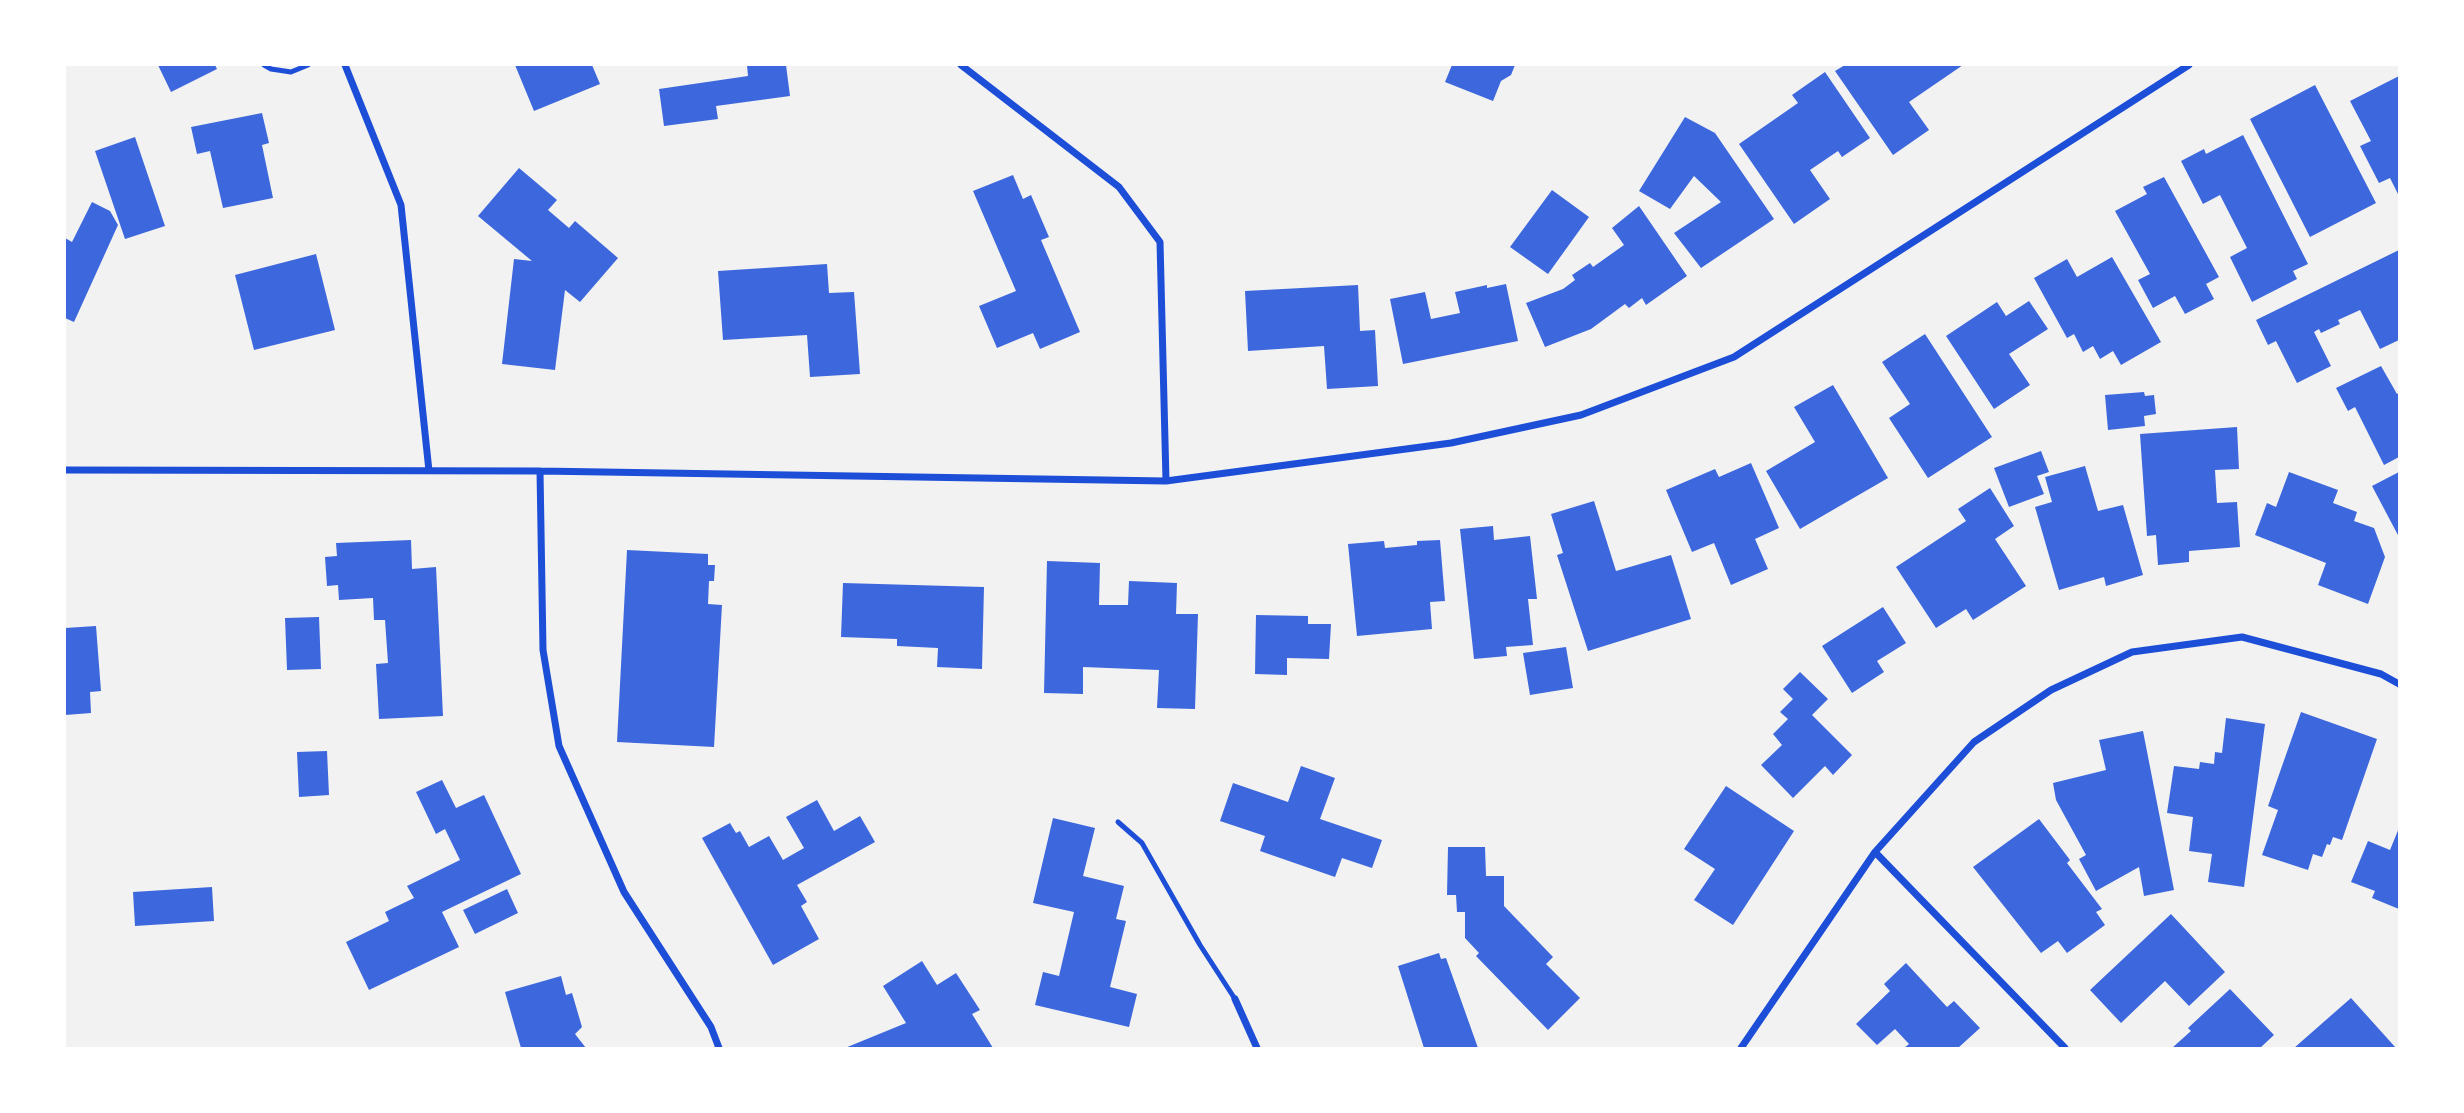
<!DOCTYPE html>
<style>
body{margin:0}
#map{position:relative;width:2464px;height:1113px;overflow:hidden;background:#f2f2f2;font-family:"IBM Plex Serif",serif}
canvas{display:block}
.frame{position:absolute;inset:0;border:66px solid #fff;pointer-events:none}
</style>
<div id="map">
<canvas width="2464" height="1113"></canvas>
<div class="frame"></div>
</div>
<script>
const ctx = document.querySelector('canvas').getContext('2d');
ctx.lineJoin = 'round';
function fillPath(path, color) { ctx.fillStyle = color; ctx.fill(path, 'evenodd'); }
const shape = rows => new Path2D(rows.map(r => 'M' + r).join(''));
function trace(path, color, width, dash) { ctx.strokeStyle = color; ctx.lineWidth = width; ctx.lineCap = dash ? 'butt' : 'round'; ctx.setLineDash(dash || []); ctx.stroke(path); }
const building = shape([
 [158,65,215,65,217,69,171,92],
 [515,65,592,65,600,84,534,111],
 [747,65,786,65,790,96,716,106,718,119,664,126,659,89,748,76],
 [1452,65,1515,65,1511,75,1501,81,1493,101,1445,82],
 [1845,65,1963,65,1909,102,1929,130,1893,155,1835,71],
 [1825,72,1870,138,1842,157,1838,151,1810,170,1830,199,1794,224,1739,144,1798,103,1792,95],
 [2399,76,2399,196,2390,178,2379,183,2360,146,2371,141,2350,101],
 [2315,85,2376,203,2310,237,2250,119],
 [262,113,269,143,262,145,273,198,223,208,210,151,197,154,191,127],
 [1685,117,1715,133,1774,219,1701,268,1674,233,1721,202,1694,176,1670,209,1639,191],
 [2243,135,2308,264,2293,271,2297,279,2252,302,2230,257,2247,248,2220,195,2203,204,2181,161,2204,149,2206,154],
 [135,137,165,226,125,239,95,151],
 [519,168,557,200,548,210,569,228,575,221,618,258,580,302,565,290,555,370,502,364,514,259,532,261,478,216],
 [1013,175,1023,199,1031,195,1049,237,1041,240,1080,332,1040,349,1033,333,997,348,979,306,1016,291,973,191],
 [2164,177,2219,277,2206,284,2214,299,2185,314,2175,296,2153,308,2138,280,2150,274,2115,211,2147,194,2143,187],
 [1552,190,1589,217,1548,274,1510,247],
 [92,202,110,211,118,225,74,322,65,318,65,238,72,242],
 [1639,206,1687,276,1646,305,1642,298,1629,308,1625,304,1591,329,1545,347,1526,303,1563,289,1575,280,1572,275,1590,263,1593,267,1624,245,1612,228],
 [2399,250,2399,340,2380,349,2360,310,2338,320,2340,324,2321,333,2319,329,2314,332,2331,366,2297,383,2276,341,2268,345,2256,320],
 [316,254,335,330,254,350,235,275],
 [2112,257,2161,342,2121,365,2113,351,2100,359,2093,346,2083,352,2074,334,2067,338,2034,278,2067,259,2077,277],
 [827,264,829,293,854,292,860,374,810,377,807,335,723,340,718,271],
 [1506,284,1518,341,1403,364,1390,299,1425,292,1431,319,1460,313,1455,292,1487,285,1487,288],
 [1358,285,1360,331,1375,330,1378,386,1327,389,1324,346,1248,351,1245,291],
 [2029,301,2048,329,2009,354,2030,385,1994,409,1946,336,1997,302,2006,316],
 [1925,334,1992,437,1928,478,1889,418,1910,404,1882,362],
 [2381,366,2397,394,2399,393,2399,457,2384,465,2355,407,2348,411,2336,388],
 [1833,385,1888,478,1800,529,1766,471,1815,442,1794,407],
 [2144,392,2145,396,2154,395,2156,414,2144,416,2145,426,2108,430,2105,395],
 [2237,427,2239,469,2215,470,2217,503,2237,502,2240,547,2189,551,2189,562,2158,565,2156,535,2147,536,2140,434],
 [2041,451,2049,472,2037,476,2044,494,2009,507,1994,468],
 [1751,463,1779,528,1755,539,1768,569,1731,585,1714,543,1692,552,1666,490,1715,469,1719,477],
 [2085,466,2098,511,2123,505,2143,575,2106,586,2104,577,2059,590,2035,507,2052,502,2045,477],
 [2289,472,2338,490,2333,503,2357,512,2354,521,2374,528,2385,557,2368,604,2318,585,2326,563,2255,535,2267,503,2276,507],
 [2399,472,2399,537,2372,486],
 [1990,488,2014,526,1995,539,2026,586,1973,620,1966,609,1936,628,1896,567,1966,521,1958,509],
 [1594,501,1616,571,1671,555,1691,619,1588,651,1557,555,1563,553,1551,514],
 [1493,526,1494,540,1530,536,1537,599,1528,599,1533,645,1506,647,1507,656,1474,659,1460,529],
 [411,540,412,569,436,567,443,716,379,719,376,664,388,663,385,620,374,620,373,598,339,600,338,585,327,586,325,557,337,556,336,543],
 [1440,540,1445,601,1430,602,1432,629,1357,636,1348,544,1384,541,1385,548,1417,545,1417,541],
 [627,550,708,554,708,565,715,565,714,581,709,581,708,604,722,605,714,747,617,742],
 [1047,561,1100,563,1099,605,1128,605,1129,581,1177,583,1176,614,1198,614,1195,709,1157,708,1159,670,1083,667,1083,694,1044,693],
 [843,583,984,587,982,669,937,667,938,648,897,646,897,639,841,637],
 [1883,607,1906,643,1877,661,1884,672,1852,693,1822,646],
 [1256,615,1308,616,1308,624,1331,624,1329,659,1287,658,1287,675,1255,674],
 [319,617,321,669,287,670,285,618],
 [96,626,101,691,90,692,91,713,65,715,65,628],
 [1566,647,1573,688,1530,695,1523,653],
 [1800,672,1828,699,1812,715,1852,755,1833,775,1825,766,1793,798,1761,765,1782,745,1773,734,1788,719,1780,712,1793,699,1783,689],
 [2301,712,2377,739,2342,840,2333,837,2330,845,2327,844,2322,857,2313,854,2308,870,2262,855,2278,810,2268,806],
 [2226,718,2265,724,2244,887,2208,882,2212,854,2189,851,2193,817,2167,813,2174,766,2199,769,2200,762,2214,764,2215,752,2222,753],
 [2143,731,2174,890,2144,896,2139,867,2096,891,2079,859,2086,855,2056,800,2053,783,2106,770,2099,740],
 [327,751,329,795,299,797,297,752],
 [1301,766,1335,778,1320,819,1382,840,1372,868,1342,858,1335,877,1260,851,1265,836,1220,821,1233,783,1288,802],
 [442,780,456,808,484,795,521,874,442,912,459,947,369,990,346,942,389,921,385,912,414,898,407,886,460,860,445,829,436,834,416,792],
 [1726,786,1794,831,1733,925,1694,900,1715,869,1684,849],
 [817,800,834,831,860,816,875,842,797,885,807,902,801,906,819,939,773,965,702,838,730,823,736,833,740,831,749,847,769,836,783,860,804,848,786,817],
 [1053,818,1095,828,1083,876,1124,886,1116,919,1126,921,1110,987,1137,994,1129,1027,1035,1005,1043,972,1059,976,1074,912,1033,903],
 [2039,819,2070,860,2067,863,2102,909,2096,912,2105,925,2067,953,2058,941,2041,953,1973,867],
 [2399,828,2399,909,2372,898,2375,891,2351,882,2368,841,2390,850],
 [1448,847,1485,847,1486,876,1504,876,1504,906,1553,957,1546,964,1580,998,1548,1030,1476,956,1479,953,1465,938,1465,912,1457,912,1456,895,1447,895],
 [212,887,214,921,135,926,133,892],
 [507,889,518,913,475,934,463,910],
 [2171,914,2225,972,2189,1006,2165,981,2121,1023,2090,990],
 [1439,953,1441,959,1446,958,1478,1048,1424,1048,1398,966],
 [922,961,937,985,956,973,980,1010,972,1014,993,1048,845,1048,906,1023,883,986],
 [1906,963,1947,1007,1954,1001,1980,1028,1958,1048,1904,1048,1909,1044,1895,1029,1877,1045,1856,1024,1890,991,1884,984],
 [561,976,566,995,572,993,582,1027,575,1034,586,1048,521,1048,505,992],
 [2230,989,2274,1035,2260,1048,2172,1048,2191,1031,2188,1028],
 [2351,998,2396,1048,2294,1048]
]);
const service = shape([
 [264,65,271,69,291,72,308,65],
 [1118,822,1142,843,1200,945,1235,999]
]);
const minor = shape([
 [345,65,401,205,429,471],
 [961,65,1119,187,1160,242,1166,481],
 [65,470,540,471,1166,481,1451,443,1581,415,1734,357,2189,65],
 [540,471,543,650,559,746,624,892,711,1027,719,1048],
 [1875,852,2065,1048],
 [1235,999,1257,1048],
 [1741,1048,1875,852,1974,742,2051,690,2132,652,2242,637,2381,674,2399,684]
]);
fillPath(building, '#3d67dc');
trace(service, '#1d4ed8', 5);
trace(minor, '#1d4ed8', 7);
</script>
